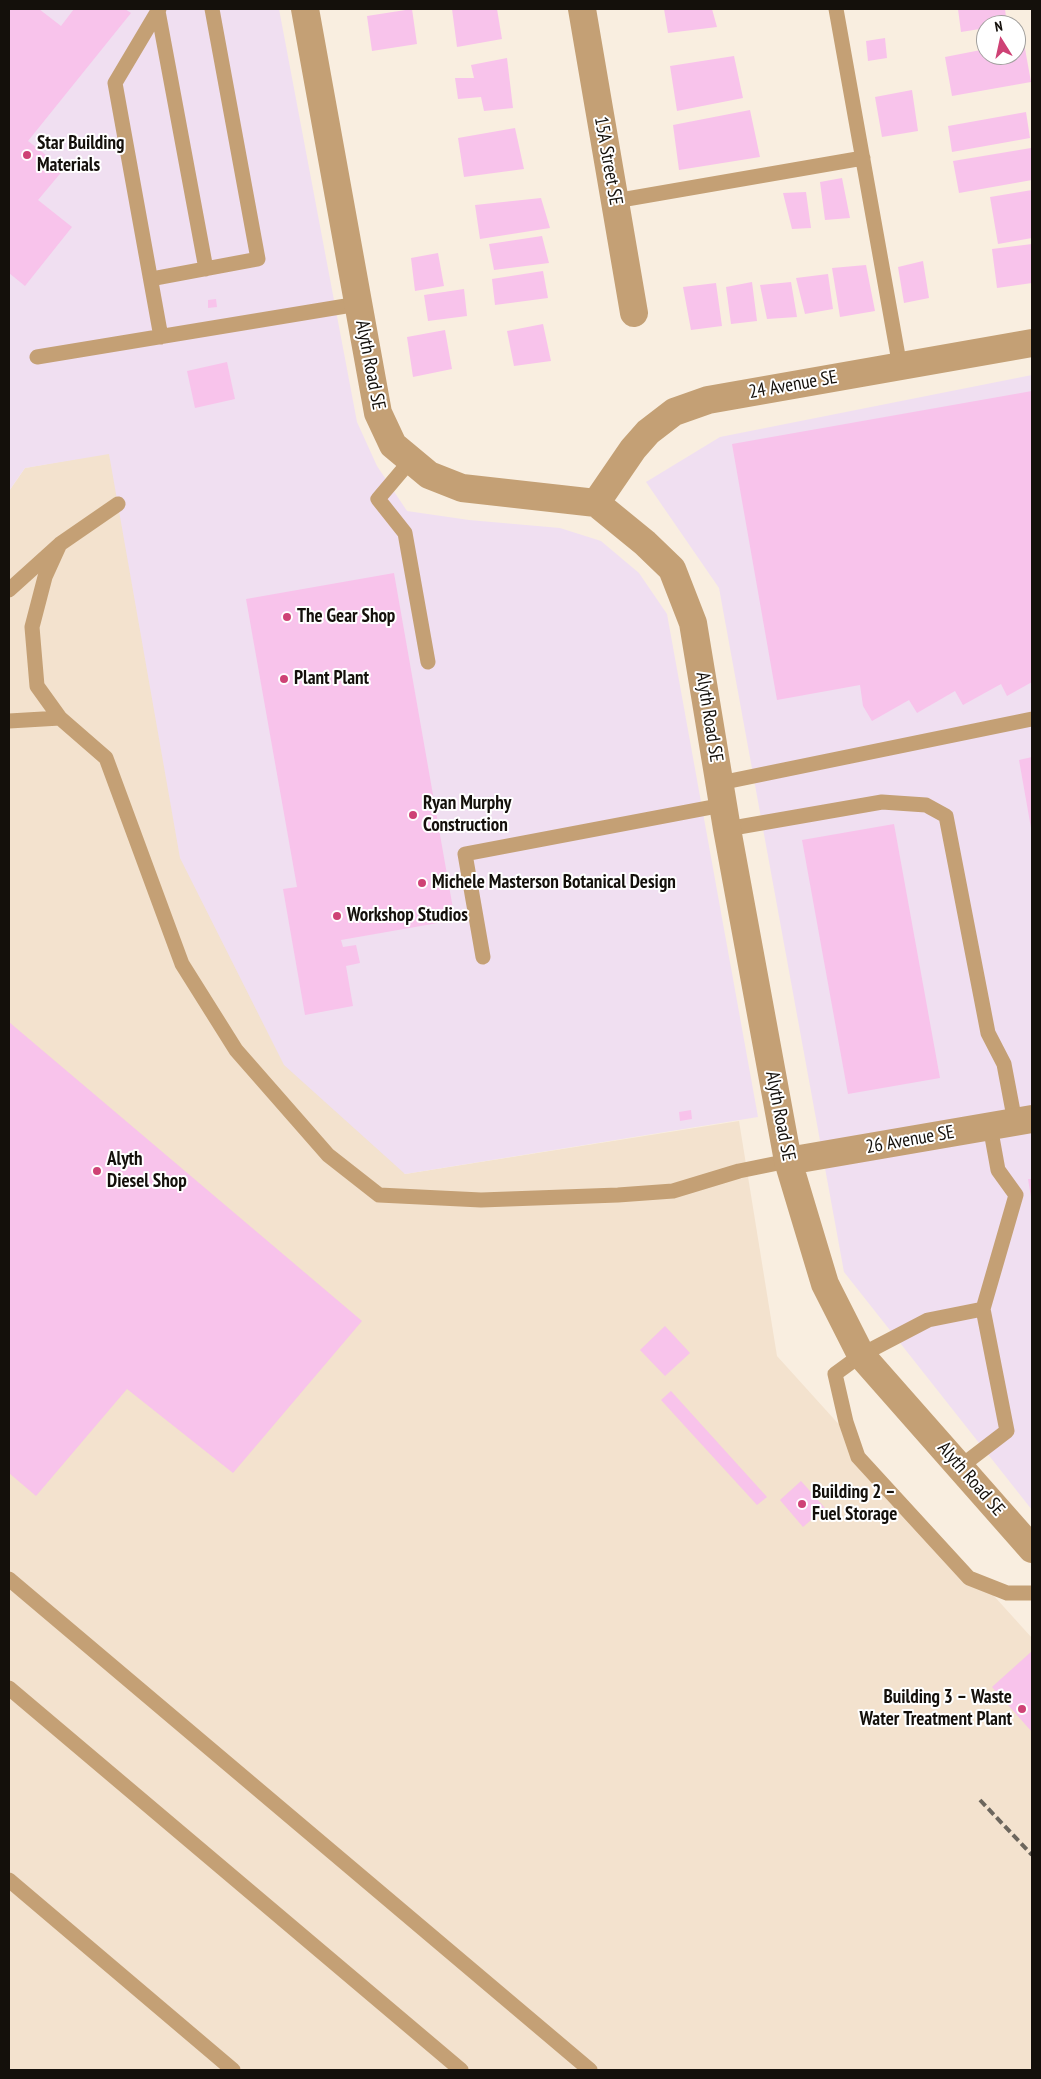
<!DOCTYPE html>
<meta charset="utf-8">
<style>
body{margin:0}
#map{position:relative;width:1041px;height:2079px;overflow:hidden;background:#f9eee0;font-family:"PT Sans Narrow",sans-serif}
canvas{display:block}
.frame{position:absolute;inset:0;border:10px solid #14100b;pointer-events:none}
.north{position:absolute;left:976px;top:15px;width:50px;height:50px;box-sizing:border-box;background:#fff;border:1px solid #a19f9d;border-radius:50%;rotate:350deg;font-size:14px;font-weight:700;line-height:20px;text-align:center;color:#14100b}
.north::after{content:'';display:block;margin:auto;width:18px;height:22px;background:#ce4275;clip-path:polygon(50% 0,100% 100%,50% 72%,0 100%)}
</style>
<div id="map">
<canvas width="1041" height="2079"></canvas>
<div class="frame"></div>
<div class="north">N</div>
</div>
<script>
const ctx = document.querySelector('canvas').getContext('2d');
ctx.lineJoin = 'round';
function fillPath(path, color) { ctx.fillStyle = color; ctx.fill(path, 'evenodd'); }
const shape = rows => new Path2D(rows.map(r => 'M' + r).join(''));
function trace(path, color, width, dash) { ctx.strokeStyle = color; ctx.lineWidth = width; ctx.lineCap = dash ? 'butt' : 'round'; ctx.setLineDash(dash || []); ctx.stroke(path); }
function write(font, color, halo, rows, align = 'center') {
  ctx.font = font + ' "PT Sans Narrow",sans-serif'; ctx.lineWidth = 4; ctx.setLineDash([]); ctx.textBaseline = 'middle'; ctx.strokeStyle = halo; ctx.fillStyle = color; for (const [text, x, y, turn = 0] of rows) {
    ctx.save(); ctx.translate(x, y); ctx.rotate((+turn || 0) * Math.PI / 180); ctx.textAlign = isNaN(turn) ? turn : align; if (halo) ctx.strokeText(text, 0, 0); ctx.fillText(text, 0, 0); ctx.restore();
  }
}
const built = shape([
 [109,453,405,1174,739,1121,777,1356,1032,1638,1032,2070,9,2070,9,491,25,468]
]);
const industrial = shape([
 [9,9,279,9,357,422,377,466,407,511,469,520,560,528,601,541,639,573,667,614,758,1117,405,1174,284,1065,180,858,109,454,25,468,9,491],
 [1032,375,1032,1510,844,1272,719,588,646,482,720,437]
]);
const building = shape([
 [9,9,39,9,61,26,74,9,125,9,131,13,28,141,64,169,38,200,72,227,25,286,9,273],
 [412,9,417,44,372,51,367,16],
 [452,9,497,9,502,39,457,47],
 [664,9,712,9,717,27,668,33],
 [958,9,1005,9,1007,25,986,25,986,28,961,32],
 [885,38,887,58,868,61,866,41],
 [1024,43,1031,82,952,96,945,57,986,49,986,55,1016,55,1016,44],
 [734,56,743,98,677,111,670,66],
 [507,58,513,108,484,111,481,97,458,99,455,78,474,78,471,65],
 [912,90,918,131,882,137,875,97],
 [750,110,760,157,679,170,673,125],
 [1026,112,1030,138,952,152,948,126],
 [515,128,524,169,464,177,458,138],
 [1031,148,1032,180,959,193,953,161],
 [842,178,850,218,825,220,820,182],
 [1032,190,1032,238,998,244,990,197],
 [806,192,811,228,792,229,783,193],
 [541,198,550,228,480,239,475,205],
 [542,236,549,263,494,270,489,244],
 [1032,244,1032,283,997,288,992,249],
 [438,253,444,286,415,291,411,258],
 [923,261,929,298,904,303,898,267],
 [866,265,875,311,840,317,832,268],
 [543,271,548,298,495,305,492,279],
 [828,274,833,309,805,314,796,278],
 [752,282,757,321,731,324,726,287],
 [791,282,797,317,767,319,760,285],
 [716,283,722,326,691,330,683,287],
 [464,289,467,316,428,321,424,295],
 [216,299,217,307,208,308,208,300],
 [543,324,551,361,514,366,507,331],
 [445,330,452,369,413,377,407,337],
 [227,362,235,399,195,408,187,371],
 [1032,391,1032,682,1007,696,1001,684,963,705,955,691,917,713,909,700,872,721,863,706,860,685,777,700,732,444],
 [394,573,455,920,341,940,343,947,356,945,360,963,346,966,353,1006,305,1015,283,889,297,887,246,599],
 [1032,757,1032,828,1031,828,1019,760],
 [894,824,940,1078,848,1094,802,840],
 [9,1022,362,1321,233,1473,127,1389,36,1496,9,1473],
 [691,1110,692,1119,680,1121,679,1112],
 [1028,1179,1032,1179,1032,1197,1031,1197],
 [665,1326,690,1353,665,1376,640,1350],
 [671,1391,767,1497,757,1505,661,1400],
 [801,1481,825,1508,803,1527,780,1500],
 [1032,1651,1032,1732,992,1687]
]);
const service = shape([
 [159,9,115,83,161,337],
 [836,9,900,367],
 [158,11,206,269],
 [615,201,863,158],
 [151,279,258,259,212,9],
 [37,357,358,304],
 [411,460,378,499,405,533,428,662],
 [60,544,45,577,32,627,37,686,60,718,106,758,182,964,236,1050,328,1155,379,1195,481,1200,618,1195,673,1191,739,1171,788,1161],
 [9,590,60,544,118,504],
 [9,721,60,718],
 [720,783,1032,719],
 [727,829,882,802,926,805,946,816,988,1033,1004,1064,1015,1122],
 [483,957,465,854,723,805],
 [983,1309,1016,1195,998,1170,990,1126],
 [960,1467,1007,1431,983,1309,928,1320,861,1355,835,1374,846,1422,858,1457,969,1578,1007,1593,1032,1593],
 [9,1579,590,2070],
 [9,1688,461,2070],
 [9,1880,233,2070]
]);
const minor = shape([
 [305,9,378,413,393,445,429,475,462,488,596,503,645,543,672,569,693,623,727,829,788,1161,825,1284,861,1355,1032,1549],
 [582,9,634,313],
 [596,503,633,449,648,432,674,412,708,400,1032,343],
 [788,1161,1032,1119]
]);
const rail = shape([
 [980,1800,1032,1855]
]);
const markers = [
 [27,155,5,"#ce4275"],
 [287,617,5,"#ce4275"],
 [284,679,5,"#ce4275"],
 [413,815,5,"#ce4275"],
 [422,883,5,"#ce4275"],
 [337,916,5,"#ce4275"],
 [97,1171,5,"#ce4275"],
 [802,1504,5,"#ce4275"],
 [1022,1709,5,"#ce4275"]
];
const poiNames = [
 ["Star Building",37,144],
 ["Materials",37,166],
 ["The Gear Shop",297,617],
 ["Plant Plant",294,679],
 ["Ryan Murphy",423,804],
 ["Construction",423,826],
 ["Michele Masterson Botanical Design",432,883],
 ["Workshop Studios",347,916],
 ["Alyth",107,1160],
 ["Diesel Shop",107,1182],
 ["Building 2 –",812,1493],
 ["Fuel Storage",812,1515],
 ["Building 3 – Waste",1012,1698,"right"],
 ["Water Treatment Plant",1012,1720,"right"]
];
const streetNames = [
 ["15A Street SE",608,161,80],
 ["Alyth Road SE",370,365,79],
 ["24 Avenue SE",793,385,-10],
 ["Alyth Road SE",709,717,81],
 ["Alyth Road SE",780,1116,79],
 ["26 Avenue SE",910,1140,-10],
 ["Alyth Road SE",971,1479,49]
];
fillPath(built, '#f3e2ce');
fillPath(industrial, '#f0dff1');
fillPath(building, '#f8c3eb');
trace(service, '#c4a075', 15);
trace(minor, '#c4a075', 28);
trace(rail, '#6c665d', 4, [8, 4]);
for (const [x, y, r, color] of markers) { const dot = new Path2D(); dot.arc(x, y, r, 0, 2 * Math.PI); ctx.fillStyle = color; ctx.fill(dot); trace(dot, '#fff', 2); }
write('bold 19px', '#14100b', '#fff', poiNames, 'left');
write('19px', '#14100b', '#fff', streetNames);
</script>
